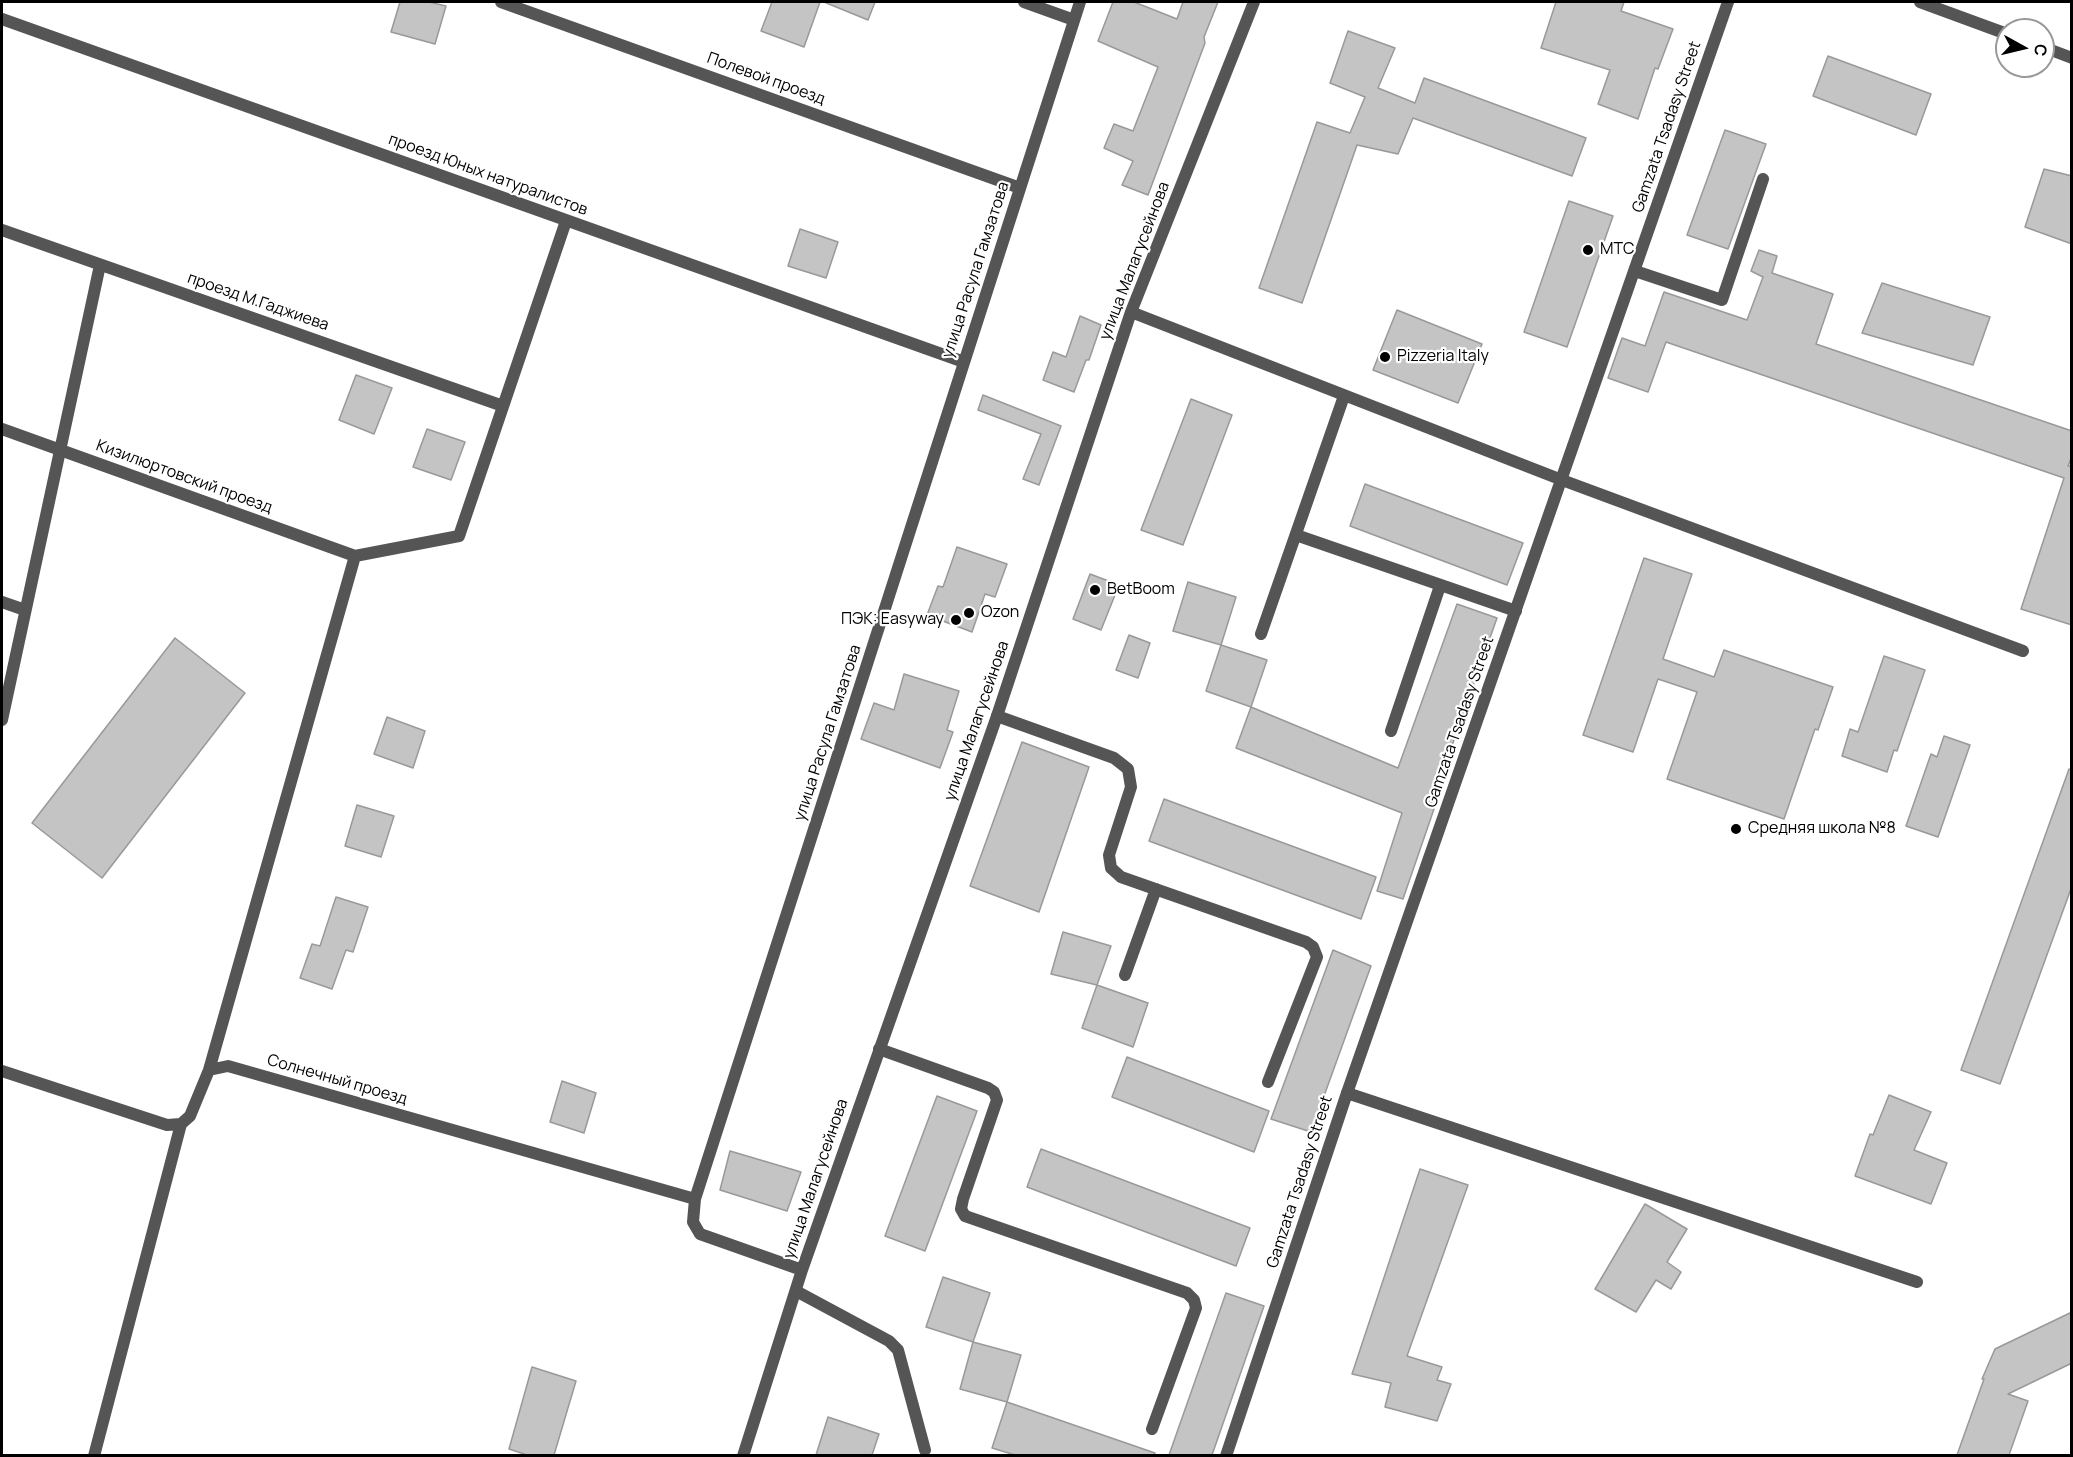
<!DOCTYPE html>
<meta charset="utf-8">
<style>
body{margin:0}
#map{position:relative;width:2073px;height:1457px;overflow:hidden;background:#fff;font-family:Manrope,sans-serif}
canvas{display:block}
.frame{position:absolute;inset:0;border:3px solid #000;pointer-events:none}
.north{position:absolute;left:1995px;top:18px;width:60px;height:60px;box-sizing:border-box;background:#fff;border:2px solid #999;border-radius:50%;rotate:98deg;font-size:16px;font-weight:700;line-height:24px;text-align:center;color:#000}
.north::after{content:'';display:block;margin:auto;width:21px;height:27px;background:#000;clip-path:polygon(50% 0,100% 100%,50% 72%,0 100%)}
</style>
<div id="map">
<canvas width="2073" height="1457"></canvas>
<div class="frame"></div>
<div class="north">С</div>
</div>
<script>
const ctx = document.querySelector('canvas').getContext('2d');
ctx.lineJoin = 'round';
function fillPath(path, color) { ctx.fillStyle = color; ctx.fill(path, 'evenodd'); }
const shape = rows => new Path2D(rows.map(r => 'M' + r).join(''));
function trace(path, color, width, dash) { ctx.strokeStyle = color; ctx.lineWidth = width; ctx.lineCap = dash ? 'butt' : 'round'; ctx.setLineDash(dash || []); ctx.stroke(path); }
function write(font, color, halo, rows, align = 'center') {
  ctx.font = font + ' Manrope,sans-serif'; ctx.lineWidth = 4.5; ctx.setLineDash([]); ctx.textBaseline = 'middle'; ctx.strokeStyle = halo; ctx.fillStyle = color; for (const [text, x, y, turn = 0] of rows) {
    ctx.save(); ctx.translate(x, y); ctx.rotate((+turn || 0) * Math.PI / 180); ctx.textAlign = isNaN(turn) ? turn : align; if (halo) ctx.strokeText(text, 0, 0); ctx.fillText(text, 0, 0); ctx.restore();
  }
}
const building = shape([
 [400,2,429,2,446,6,435,44,391,32,400,2],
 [772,2,820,2,804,47,761,31,772,2],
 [824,2,875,2,868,20,824,2],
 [1113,2,1134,2,1177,19,1183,2,1218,2,1204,37,1205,43,1148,195,1122,185,1133,161,1104,148,1114,124,1133,131,1158,67,1098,41,1113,2],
 [1556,2,1624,2,1621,11,1673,29,1658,69,1655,68,1638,119,1598,104,1610,70,1541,48,1556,2],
 [1348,31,1395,48,1378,88,1415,103,1424,78,1586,138,1572,176,1413,118,1398,154,1357,145,1302,303,1259,288,1317,122,1350,133,1365,97,1330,83,1348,31],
 [1828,56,1931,94,1916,135,1813,96,1828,56],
 [1725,130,1766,144,1728,249,1687,235,1725,130],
 [2044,169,2072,176,2072,244,2025,227,2044,169],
 [1569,201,1613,216,1567,347,1524,332,1569,201],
 [800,229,838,242,826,278,788,266,800,229],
 [1759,250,1777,256,1772,273,1833,294,1816,344,2072,431,2072,456,2068,466,2072,466,2072,625,2021,609,2064,478,1666,342,1648,392,1608,378,1622,338,1645,346,1664,292,1747,320,1763,277,1751,271,1759,250],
 [1882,283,1990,317,1973,365,1862,333,1882,283],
 [1397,310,1482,344,1458,403,1373,370,1397,310],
 [1080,316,1101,325,1089,360,1086,360,1074,392,1043,380,1053,352,1066,357,1080,316],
 [356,375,392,388,374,434,339,420,356,375],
 [983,395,1061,426,1039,485,1023,479,1041,434,978,410,983,395],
 [1191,399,1232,415,1183,545,1141,530,1191,399],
 [427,429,465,442,451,480,413,467,427,429],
 [1365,484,1523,543,1507,585,1350,526,1365,484],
 [957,547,1007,564,995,597,985,594,972,632,927,615,938,586,943,587,957,547],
 [1644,558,1692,574,1663,659,1714,677,1724,650,1833,687,1818,730,1815,729,1784,819,1667,779,1697,692,1658,679,1633,752,1583,735,1644,558],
 [1090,574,1119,585,1101,630,1073,619,1090,574],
 [1188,582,1236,597,1221,645,1173,631,1188,582],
 [1457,604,1497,618,1430,808,1434,809,1403,899,1377,891,1402,813,1236,748,1251,707,1398,768,1457,604],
 [1129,635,1150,643,1138,678,1116,670,1129,635],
 [175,638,245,693,102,878,32,823,175,638],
 [1221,645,1267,660,1251,707,1206,691,1221,645],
 [1884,656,1925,670,1897,751,1894,750,1887,772,1842,756,1850,729,1858,732,1884,656],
 [904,674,959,691,947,730,953,732,940,768,861,739,874,703,894,710,904,674],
 [387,717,425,731,413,768,374,754,387,717],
 [1944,736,1970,745,1938,837,1906,826,1931,754,1937,757,1944,736],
 [1022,742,1089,767,1039,912,970,886,1022,742],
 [2069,769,2072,770,2072,886,2000,1084,1961,1070,2069,769],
 [1164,799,1376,877,1361,919,1149,841,1164,799],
 [357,805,394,816,381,857,345,846,357,805],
 [336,897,368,907,353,952,346,950,332,989,300,978,312,944,320,946,336,897],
 [1063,932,1111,946,1097,985,1051,974,1063,932],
 [1333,950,1371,966,1311,1132,1271,1119,1333,950],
 [1097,985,1148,1003,1133,1047,1082,1028,1097,985],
 [1127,1057,1269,1111,1254,1152,1112,1097,1127,1057],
 [562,1081,596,1093,584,1133,550,1122,562,1081],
 [1889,1095,1931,1112,1914,1150,1947,1163,1931,1204,1855,1176,1870,1134,1873,1135,1889,1095],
 [937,1096,977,1111,925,1251,885,1236,937,1096],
 [1041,1149,1250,1228,1236,1266,1027,1187,1041,1149],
 [730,1151,801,1172,787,1211,720,1190,730,1151],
 [1420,1169,1468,1185,1407,1356,1442,1367,1437,1380,1451,1384,1437,1421,1385,1407,1391,1383,1352,1374,1420,1169],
 [1645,1204,1687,1229,1667,1262,1681,1272,1671,1289,1656,1280,1636,1312,1595,1289,1645,1204],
 [943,1277,990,1293,973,1342,926,1327,943,1277],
 [1226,1293,1264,1306,1212,1455,1169,1455,1226,1293],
 [2072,1312,2072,1363,2008,1394,2028,1401,2009,1455,1957,1455,1984,1379,1982,1379,1995,1349,2072,1312],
 [973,1342,1021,1355,1007,1402,960,1389,973,1342],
 [532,1367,576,1381,554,1455,527,1455,509,1449,532,1367],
 [1007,1402,1155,1453,1154,1455,1015,1455,992,1448,1007,1402],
 [828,1417,879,1434,872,1455,816,1455,828,1417]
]);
const lane = shape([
 [1635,271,1722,300,1763,179],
 [1296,535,1516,611],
 [1261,634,1344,396],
 [997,716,1114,758,1128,769,1131,787,1109,855,1111,868,1121,877,1306,942,1313,947,1317,957,1268,1082],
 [1391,731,1440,586],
 [1125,975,1156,889],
 [879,1049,988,1088,994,1092,997,1100,963,1199,961,1209,965,1216,1187,1293,1194,1300,1196,1308,1152,1429],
 [1347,1093,1917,1282],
 [796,1291,889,1341,898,1350,925,1450]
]);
const street = shape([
 [501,2,1020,188],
 [1024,2,1074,20],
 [1920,2,2007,34],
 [2,19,964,362],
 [2043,47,2072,58],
 [2,230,503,406],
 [1131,312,1562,480,2023,651],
 [2,429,355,556],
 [2,602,25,610],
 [2,720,100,265],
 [209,1070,355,556,459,536,566,221],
 [2,1071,167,1125,181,1124,190,1116,209,1070,228,1066,695,1199],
 [802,1270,700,1234,693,1222,695,1199,1080,2],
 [94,1456,181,1124],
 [743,1456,802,1270,997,716,1131,312,1254,2],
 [1226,1456,1347,1093,1728,2]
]);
const markers = [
 [1588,250,6,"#000"],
 [1385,357,6,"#000"],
 [1095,590,6,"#000"],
 [969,613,6,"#000"],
 [956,620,6,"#000"],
 [1736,829,6,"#000"]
];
const streetNames = [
 ["Полевой проезд",766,79,20],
 ["Gamzata Tsadasy Street",1667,127,-71],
 ["проезд Юных натуралистов",488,175,20],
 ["улица Малагусейнова",1135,261,-69],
 ["улица Расула Гамзатова",976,270,-72],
 ["проезд М.Гаджиева",258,302,19],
 ["Кизилюртовский проезд",184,477,20],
 ["улица Малагусейнова",977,721,-71],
 ["Gamzata Tsadasy Street",1460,722,-71],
 ["улица Расула Гамзатова",828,733,-72],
 ["Солнечный проезд",337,1080,16],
 ["улица Малагусейнова",816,1179,-71],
 ["Gamzata Tsadasy Street",1300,1182,-72]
];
const poiNames = [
 ["МТС",1600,250],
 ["Pizzeria Italy",1397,357],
 ["BetBoom",1107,590],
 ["Ozon",981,613],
 ["ПЭК: Easyway",944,620,"right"],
 ["Средняя школа №8",1748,829]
];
fillPath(building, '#c4c4c4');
trace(building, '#999', 1.5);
trace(lane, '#555', 12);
trace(street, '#555', 12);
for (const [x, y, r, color] of markers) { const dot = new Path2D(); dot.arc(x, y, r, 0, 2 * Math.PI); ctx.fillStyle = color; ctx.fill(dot); trace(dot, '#fff', 2); }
write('16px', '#000', '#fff', streetNames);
write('16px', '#000', '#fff', poiNames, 'left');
</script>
